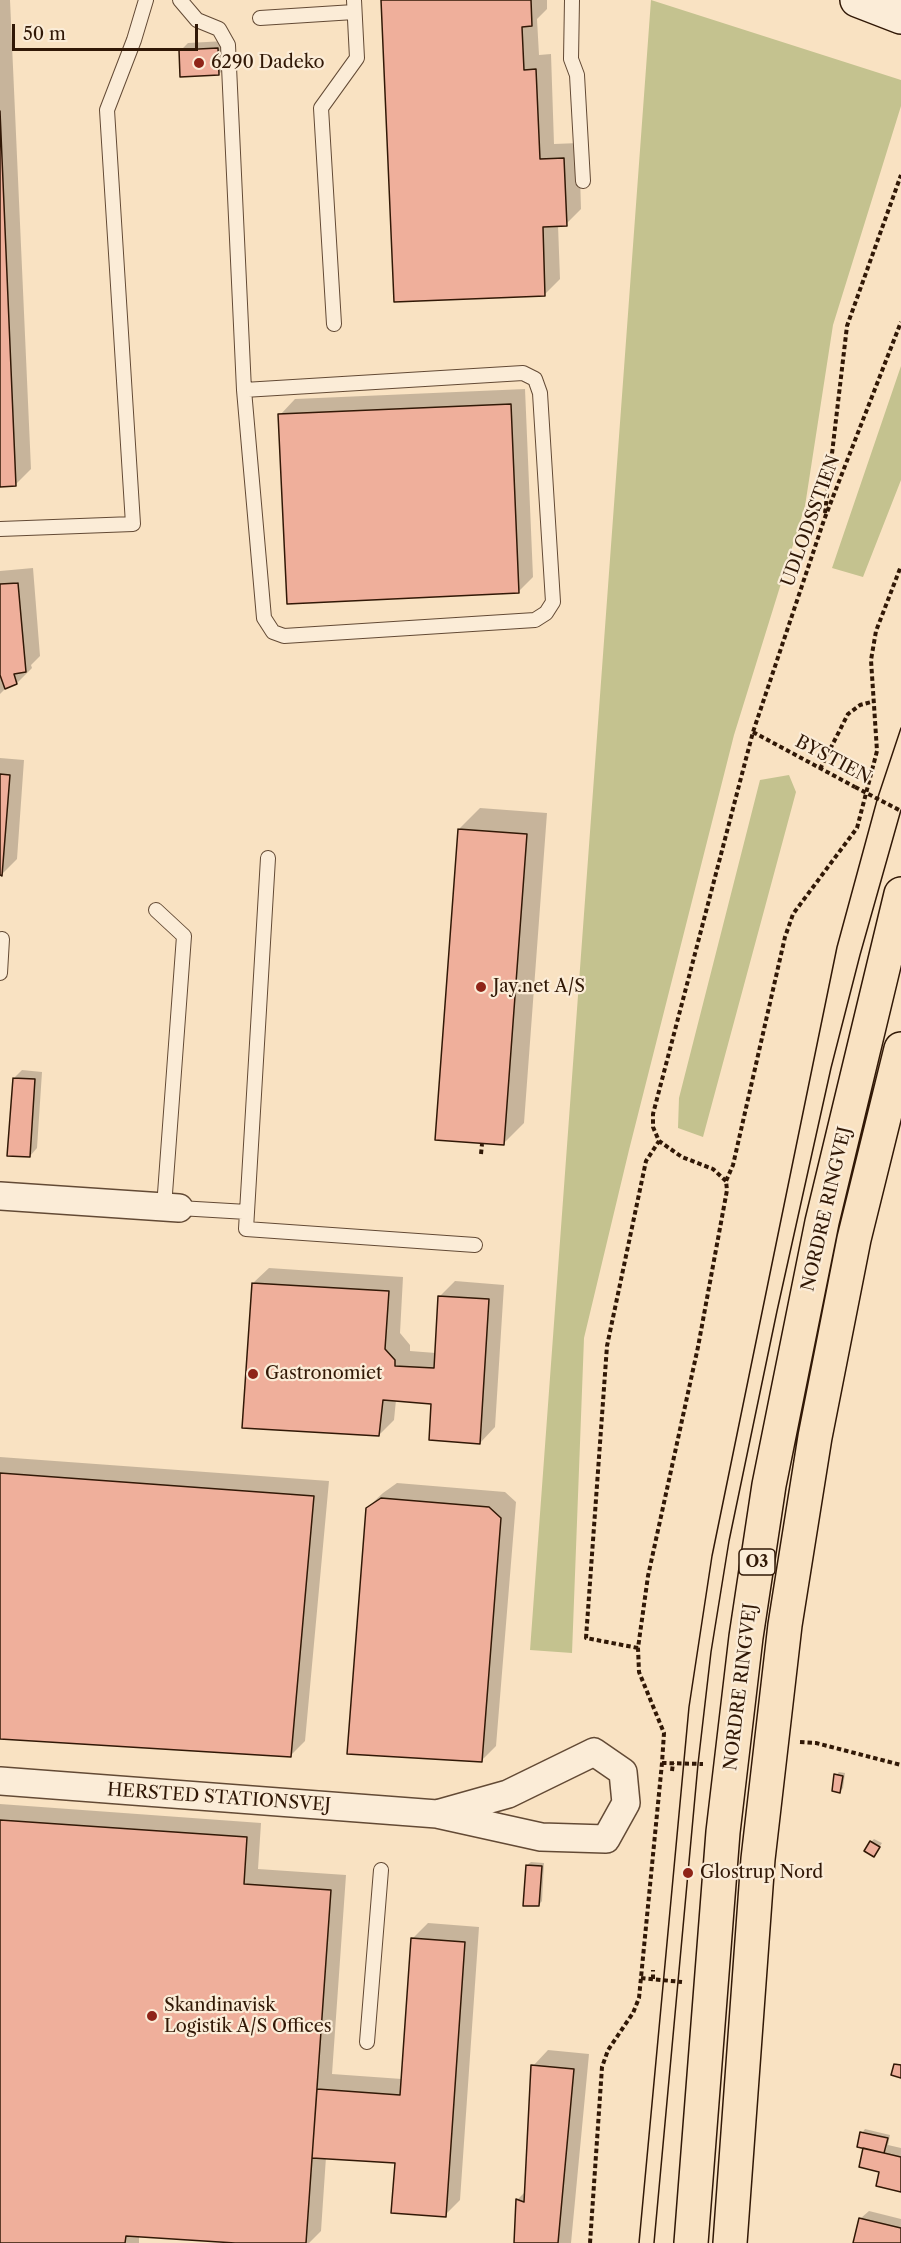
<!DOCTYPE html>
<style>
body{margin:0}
#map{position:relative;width:901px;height:2243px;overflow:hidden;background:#f9e2c2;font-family:"Libre Caslon Text",serif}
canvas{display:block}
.scale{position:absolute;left:12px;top:24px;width:186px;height:27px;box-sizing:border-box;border:3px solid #311806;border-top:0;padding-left:8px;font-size:18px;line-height:21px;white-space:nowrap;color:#311806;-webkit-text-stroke:4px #fbecd7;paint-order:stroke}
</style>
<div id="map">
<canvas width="901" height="2243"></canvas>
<div class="scale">50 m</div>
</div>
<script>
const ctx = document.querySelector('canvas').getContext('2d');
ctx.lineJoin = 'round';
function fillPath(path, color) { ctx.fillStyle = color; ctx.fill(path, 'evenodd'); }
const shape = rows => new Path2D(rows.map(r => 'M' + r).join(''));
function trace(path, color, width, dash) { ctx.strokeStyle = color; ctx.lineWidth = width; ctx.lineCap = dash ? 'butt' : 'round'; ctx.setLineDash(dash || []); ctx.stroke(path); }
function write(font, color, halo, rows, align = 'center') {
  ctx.font = font + ' "Libre Caslon Text",serif'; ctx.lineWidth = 4.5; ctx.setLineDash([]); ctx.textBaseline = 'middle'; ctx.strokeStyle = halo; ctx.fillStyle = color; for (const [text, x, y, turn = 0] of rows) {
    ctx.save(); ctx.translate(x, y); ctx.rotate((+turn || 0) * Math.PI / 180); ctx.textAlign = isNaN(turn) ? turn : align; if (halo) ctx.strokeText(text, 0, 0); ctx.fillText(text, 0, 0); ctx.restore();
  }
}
const green = shape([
 [651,0,901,80,901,106,833,325,805,506,734,735,629,1150,584,1338,572,1653,530,1650],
 [901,366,901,480,863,577,832,568],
 [789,775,796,792,703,1137,678,1128,679,1098,760,780]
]);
const shadow = shape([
 [0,0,10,0,31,469,15,485,0,485],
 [383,0,547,0,547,9,537,19,539,55,551,54,554,144,579,143,581,209,566,224,558,225,560,279,545,294],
 [225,41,227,66,219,74,181,50,188,43],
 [525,389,533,577,518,592,280,415,295,399],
 [33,568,40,656,31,665,32,668,17,683,8,686,0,694,0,571],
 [0,758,24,760,17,859,2,874,0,874],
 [480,808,547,813,524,1123,503,1144,459,829],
 [22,1070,42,1072,37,1148,30,1156,14,1078],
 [269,1268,403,1277,400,1333,410,1345,410,1351,436,1353,440,1296,455,1281,504,1285,495,1427,480,1443,432,1403,396,1400,394,1420,379,1435,253,1283],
 [0,1457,329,1481,305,1741,290,1756,0,1737],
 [397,1483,505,1492,516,1502,496,1746,481,1761,367,1508,383,1493],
 [839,1772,845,1773,843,1788,840,1791,836,1775],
 [0,1804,261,1823,258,1869,346,1875,332,2074,402,2079,413,1938,428,1923,479,1927,460,2200,445,2215,396,2161,326,2157,321,2231,309,2243,257,2243,139,2235,139,2243,0,2243],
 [874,1839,882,1843,874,1855,871,1842],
 [531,1862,544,1863,542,1901,539,1905,527,1865],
 [548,2050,589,2054,571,2243,515,2243,517,2200,526,2191,533,2066],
 [865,2129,890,2135,888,2145,901,2148,901,2191,881,2171,865,2149,862,2133],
 [869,2211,901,2219,901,2243,854,2243,861,2218]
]);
const building = shape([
 [381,0,531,0,532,26,522,27,524,70,536,69,540,159,564,158,567,226,543,227,545,296,394,302,381,0],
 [218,48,219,75,180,77,179,50,218,48],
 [0,111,16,486,0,487,0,111],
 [511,404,519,593,287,604,278,414,511,404],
 [18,583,26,672,14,674,17,684,5,689,0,675,0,584,18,583],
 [0,774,10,775,2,876,0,875,0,774],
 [458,829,527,834,504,1145,435,1140,458,829],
 [13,1078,35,1079,30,1157,7,1156,13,1078],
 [252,1283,389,1291,385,1349,395,1360,395,1366,434,1368,438,1296,489,1299,480,1444,429,1440,431,1404,383,1400,379,1436,242,1428,252,1283],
 [0,1473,314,1496,291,1757,0,1739,0,1473],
 [381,1498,489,1507,501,1518,482,1762,347,1754,366,1508,381,1498],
 [834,1774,843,1776,840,1793,832,1791,834,1774],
 [0,1820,247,1837,244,1884,331,1890,306,2243,235,2243,126,2236,125,2243,0,2243,0,1820],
 [870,1841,880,1847,874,1857,864,1851,870,1841],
 [526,1865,542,1866,539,1906,523,1906,526,1865],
 [411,1938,465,1942,446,2217,391,2213,395,2163,312,2158,317,2089,400,2095,411,1938],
 [894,2064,901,2065,901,2078,891,2075,894,2064],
 [531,2065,574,2069,558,2243,514,2243,516,2199,524,2202,531,2065],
 [860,2132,888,2138,884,2153,857,2147,860,2132],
 [863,2148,901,2157,901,2192,876,2186,879,2172,859,2167,863,2148],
 [859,2218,901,2228,901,2243,853,2243,859,2218]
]);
const path = shape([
 [825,513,847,326,901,175],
 [753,732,855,787],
 [820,769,848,714,860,705,875,701],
 [481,1154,482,1144],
 [726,1181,713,1169,682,1157,659,1141,653,1127,653,1114,753,732,824,520,901,322],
 [638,1648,586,1638,607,1346,646,1161,659,1141],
 [800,1742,816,1743,901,1765],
 [662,1763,703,1764],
 [672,1771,673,1763],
 [641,1978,682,1982],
 [653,1979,653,1970],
 [590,2243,602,2067,608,2050,633,2013,639,1998,662,1763,664,1733,639,1672,638,1648,648,1576,698,1347,727,1190,726,1181,733,1165,785,937,793,914,857,828,877,751,871,660,876,631,901,566]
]);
const lane = shape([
 [180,0,197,20,219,29,228,45,244,390,264,618,273,632,284,636,535,620,546,613,553,602,540,393,535,379,523,373,244,390],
 [572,0,571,59,577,75,583,181],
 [260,18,354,12],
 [334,324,321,108,357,58,354,0],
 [0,529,133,524,107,110,134,40,146,0],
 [268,858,246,1229,475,1245],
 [156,910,184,936,164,1207],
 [0,973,2,939],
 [179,1208,247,1212],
 [367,2042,381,1870]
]);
const street = shape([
 [0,1196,179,1208],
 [0,1781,437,1814,541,1837,606,1839,626,1803,623,1772,594,1752,508,1794,437,1814]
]);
const secondary = shape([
 [857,0,901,17]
]);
const primary = shape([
 [691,2243,723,1832,746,1637,769,1485,822,1222,901,894],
 [730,2243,758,1859,785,1625,815,1437,854,1239,901,1049]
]);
const tram = shape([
 [639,2243,689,1707,712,1556,837,947,877,800,901,728],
 [654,2243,698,1764,711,1652,729,1541,777,1311,831,1068,860,955,901,810]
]);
const pathBridge = shape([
 [855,787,901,811]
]);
const markers = [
 [199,63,6,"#8f2418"],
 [481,987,6,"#8f2418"],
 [253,1374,6,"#8f2418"],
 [688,1873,6,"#8f2418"],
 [152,2016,6,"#8f2418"]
];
const shields = [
 [757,1562,36]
];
const shieldNames = [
 ["O3",757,1562]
];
const poiNames = [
 ["6290 Dadeko",211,63],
 ["Jay.net A/S",493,987],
 ["Gastronomiet",265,1374],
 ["Glostrup Nord",700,1873],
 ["Skandinavisk",164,2006],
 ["Logistik A/S Offices",164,2027]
];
const streetNames = [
 ["UDLODSSTIEN",811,521,-70],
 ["BYSTIEN",833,760,28],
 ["NORDRE RINGVEJ",827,1209,-77],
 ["NORDRE RINGVEJ",741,1687,-83],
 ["HERSTED STATIONSVEJ",219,1798,4]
];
fillPath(green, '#c4c28f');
fillPath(shadow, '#0003');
fillPath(building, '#efaf9b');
trace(building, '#311806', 1.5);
trace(lane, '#634a35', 16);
trace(street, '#634a35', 30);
trace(secondary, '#311806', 36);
trace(primary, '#311806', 36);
trace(path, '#311806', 4, [4.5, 3]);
trace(lane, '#fbecd7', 14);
trace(street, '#fbecd7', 27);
trace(secondary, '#fbecd7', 33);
trace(primary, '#f9e2c2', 33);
trace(tram, '#311806', 1.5);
trace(pathBridge, '#311806', 4, [4.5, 3]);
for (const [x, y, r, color] of markers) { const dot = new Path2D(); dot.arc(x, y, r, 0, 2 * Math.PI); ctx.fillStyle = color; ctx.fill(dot); trace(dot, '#fbecd7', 2); }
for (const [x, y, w] of shields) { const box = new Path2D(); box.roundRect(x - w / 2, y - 13, w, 26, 4.5); ctx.fillStyle = '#fbecd7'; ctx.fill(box); trace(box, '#311806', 1.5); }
write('bold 16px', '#311806', null, shieldNames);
write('18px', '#311806', '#fbecd7', poiNames, 'left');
write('18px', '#311806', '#fbecd7', streetNames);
</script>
